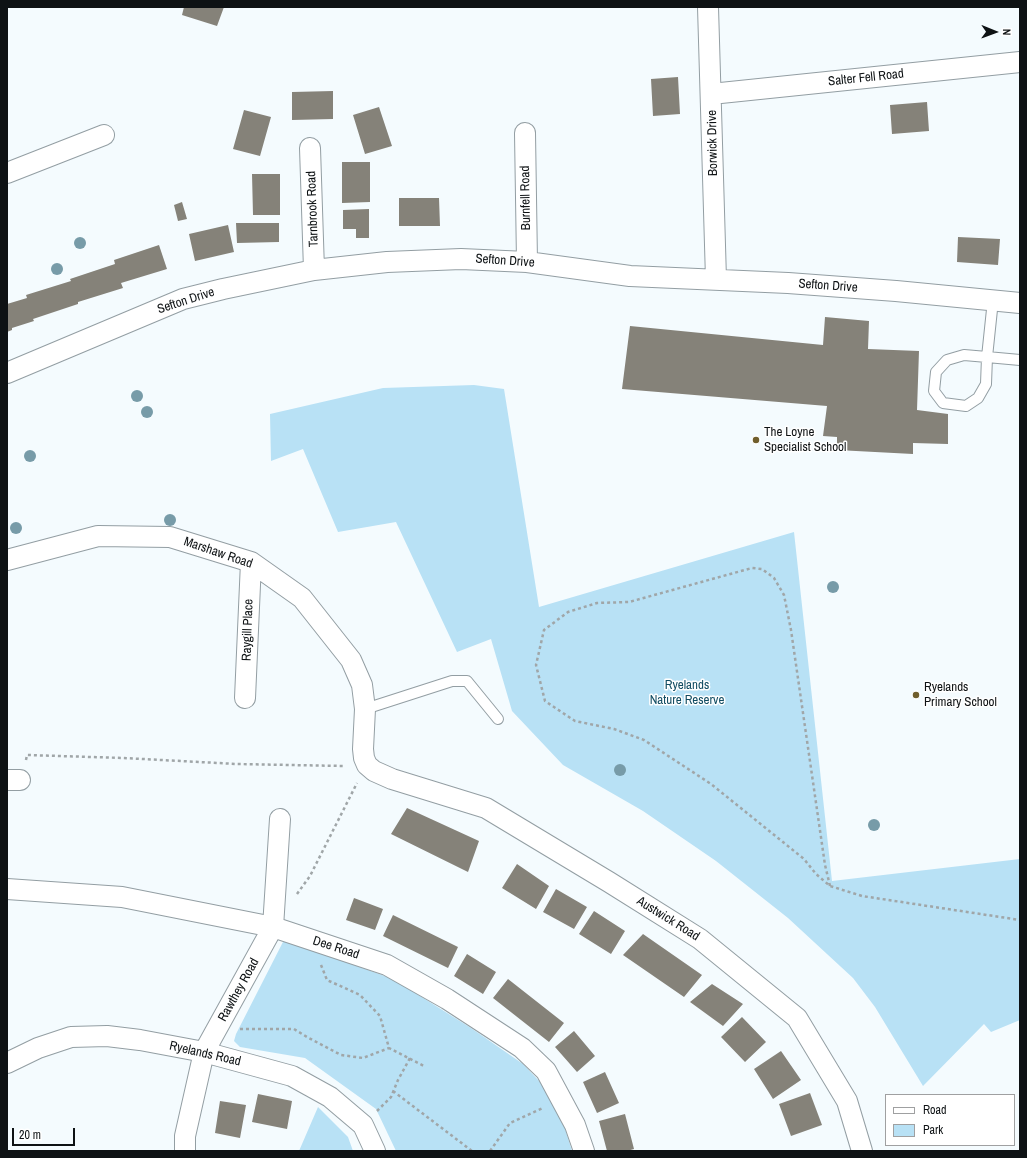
<!DOCTYPE html>
<style>
body{margin:0}
#map{position:relative;width:1027px;height:1158px;overflow:hidden;background:#f4fbfe;font-family:"Archivo Narrow",sans-serif}
canvas{display:block}
.frame{position:absolute;inset:0;border:8px solid #0e1214;pointer-events:none}
.legend{position:absolute;left:885px;top:1094px;width:130px;height:52px;box-sizing:border-box;background:#fff;border:1px solid #9fa0a1;margin:0;padding:5px 7px;list-style:none;font-size:12px;color:#0e1214}
.legend li{display:flex;align-items:center;gap:8px;height:20px}
.legend b{width:20px;border:1px solid #9fa0a1}
.north{position:absolute;left:975px;top:12px;width:40px;height:40px;-webkit-text-stroke:3px #fff;paint-order:stroke;rotate:91deg;font-size:11px;font-weight:700;line-height:16px;text-align:center;color:#0e1214}
.north::after{content:'';display:block;margin:auto;width:14px;height:18px;background:#0e1214;clip-path:polygon(50% 0,100% 100%,50% 72%,0 100%)}
.scale{position:absolute;left:12px;top:1128px;width:63px;height:18px;box-sizing:border-box;border:2px solid #0e1214;border-top:0;padding-left:5px;font-size:12px;line-height:14px;white-space:nowrap;color:#0e1214;-webkit-text-stroke:3px #fff;paint-order:stroke}
</style>
<div id="map">
<canvas width="1027" height="1158"></canvas>
<div class="frame"></div>
<ul class="legend">
<li><b style="height:5px;background:#fff"></b>Road</li>
<li><b style="height:11px;background:#b8e1f5"></b>Park</li>
</ul>
<div class="north">N</div>
<div class="scale">20 m</div>
</div>
<script>
const ctx = document.querySelector('canvas').getContext('2d');
ctx.lineJoin = 'round';
function fillPath(path, color) { ctx.fillStyle = color; ctx.fill(path, 'evenodd'); }
const shape = rows => new Path2D(rows.map(r => 'M' + r).join(''));
function trace(path, color, width, dash) { ctx.strokeStyle = color; ctx.lineWidth = width; ctx.lineCap = dash ? 'butt' : 'round'; ctx.setLineDash(dash || []); ctx.stroke(path); }
function write(font, color, halo, rows, align = 'center') {
  ctx.font = font + ' "Archivo Narrow",sans-serif'; ctx.lineWidth = 3; ctx.setLineDash([]); ctx.textBaseline = 'middle'; ctx.strokeStyle = halo; ctx.fillStyle = color; for (const [text, x, y, turn = 0] of rows) {
    ctx.save(); ctx.translate(x, y); ctx.rotate((+turn || 0) * Math.PI / 180); ctx.textAlign = isNaN(turn) ? turn : align; if (halo) ctx.strokeText(text, 0, 0); ctx.fillText(text, 0, 0); ctx.restore();
  }
}
const green = shape([
 [474,385,504,389,539,607,794,532,832,881,1020,859,1020,1020,991,1032,984,1024,923,1086,875,1007,853,978,788,918,716,861,643,811,563,765,512,711,491,639,457,652,396,522,338,532,303,449,271,461,270,414,383,388],
 [284,940,393,979,471,1028,523,1064,542,1084,564,1125,572,1151,396,1151,376,1109,305,1058,240,1047,234,1041,236,1034],
 [318,1107,348,1137,353,1151,299,1151]
]);
const building = shape([
 [184,7,224,7,217,26,182,15],
 [678,77,680,114,653,116,651,79],
 [333,91,333,119,292,120,292,92],
 [927,102,929,131,892,134,890,105],
 [379,107,392,146,365,154,353,115],
 [244,110,271,117,260,156,233,149],
 [342,162,370,162,370,202,342,203],
 [252,174,280,174,280,215,253,215],
 [399,198,439,198,440,226,399,226],
 [182,202,187,219,178,221,174,205],
 [369,209,369,238,356,238,356,229,343,229,343,210],
 [236,223,279,223,279,242,237,243],
 [228,225,234,252,195,261,189,234],
 [958,237,1000,239,998,265,957,262],
 [159,245,167,269,121,283,123,288,78,302,78,304,33,319,34,321,12,328,12,330,7,332,7,304,27,298,26,295,71,281,70,279,115,264,114,260],
 [825,317,869,321,868,349,919,351,917,410,948,414,948,444,913,443,913,454,837,450,837,437,823,436,827,406,622,389,630,326,823,345],
 [407,808,479,841,468,872,391,834],
 [517,864,549,886,536,909,502,888],
 [556,889,587,907,574,929,543,912],
 [354,898,383,909,375,930,346,920],
 [594,911,625,931,611,954,579,934],
 [393,915,458,947,448,968,383,936],
 [643,934,702,975,684,997,623,955],
 [467,954,496,972,483,994,454,976],
 [508,979,564,1023,549,1042,493,998],
 [712,984,743,1004,723,1026,690,1002],
 [742,1017,766,1042,745,1062,721,1037],
 [574,1031,595,1056,577,1072,555,1047],
 [781,1051,801,1080,773,1099,754,1069],
 [605,1072,619,1103,597,1113,583,1082],
 [810,1093,822,1125,791,1136,779,1104],
 [258,1094,292,1101,287,1129,252,1122],
 [220,1101,246,1105,240,1138,215,1133],
 [625,1114,634,1149,627,1151,607,1151,599,1121]
]);
const path = shape([
 [26,760,27,755,124,758,237,764,344,766],
 [830,886,825,865,791,630,784,595,774,578,762,569,752,568,629,602,597,603,568,612,544,630,536,665,545,701,575,721,614,729,644,740,711,784,804,859,816,874,830,886,862,896,1020,920],
 [297,894,310,876,357,783],
 [321,965,327,980,360,995,380,1016,389,1048,424,1066],
 [240,1029,294,1029,307,1037,341,1055,363,1058,389,1048],
 [393,1091,472,1151],
 [377,1111,391,1097,398,1080,410,1058],
 [490,1151,510,1123,543,1108]
]);
const lane = shape([
 [993,300,987,357,986,384,978,398,966,406,943,403,934,391,936,372,947,360,964,355,987,357,1020,360],
 [365,709,452,681,467,681,498,719]
]);
const street = shape([
 [708,7,716,279],
 [711,94,1020,62],
 [525,133,527,262],
 [310,148,314,270],
 [7,173,104,135],
 [7,373,183,299,223,289,314,270,387,262,461,259,527,262,630,276,788,283,896,291,1020,303],
 [7,560,98,536,170,537,251,562,302,598,351,660,362,685,365,709,363,749,364,758,367,765,374,771,392,779,486,808,609,882,700,939,797,1018,847,1101,862,1151],
 [245,698,251,562],
 [7,780,20,780],
 [7,889,122,897,273,927,387,965,447,999,522,1048,546,1071,575,1125,584,1151],
 [7,1063,38,1048,71,1037,107,1036,140,1040,204,1052,292,1076,330,1097,363,1125,375,1151],
 [185,1151,185,1136,204,1052,273,927,280,819]
]);
const trees = [
 [80,243],
 [57,269],
 [137,396],
 [147,412],
 [30,456],
 [170,520],
 [16,528],
 [833,587],
 [620,770],
 [874,825]
];
const markers = [
 [756,440,4,"#705e2c"],
 [916,695,4,"#705e2c"]
];
const streetNames = [
 ["Salter Fell Road",866,78,-6],
 ["Borwick Drive",713,143,-91],
 ["Burnfell Road",526,198,-91],
 ["Tarnbrook Road",313,209,-92],
 ["Sefton Drive",505,261,4],
 ["Sefton Drive",828,286,4],
 ["Sefton Drive",186,301,-18],
 ["Marshaw Road",218,553,19],
 ["Raygill Place",248,630,-88],
 ["Austwick Road",668,919,32],
 ["Dee Road",336,948,18],
 ["Rawthey Road",239,990,-61],
 ["Ryelands Road",205,1054,13]
];
const poiNames = [
 ["The Loyne",764,433],
 ["Specialist School",764,448],
 ["Ryelands",924,688],
 ["Primary School",924,703]
];
const parkNames = [
 ["Ryelands",687,686],
 ["Nature Reserve",687,701]
];
fillPath(green, '#b8e1f5');
fillPath(building, '#858279');
trace(lane, '#939ea3', 12);
trace(street, '#939ea3', 22);
trace(path, '#a0a6a8', 2.5, [3, 3]);
trace(lane, '#fff', 10);
trace(street, '#fff', 20);
ctx.fillStyle = '#779ba8';
for (const [x, y] of trees) { ctx.beginPath(); ctx.arc(x, y, 6, 0, 2 * Math.PI); ctx.fill(); }
for (const [x, y, r, color] of markers) { const dot = new Path2D(); dot.arc(x, y, r, 0, 2 * Math.PI); ctx.fillStyle = color; ctx.fill(dot); trace(dot, '#fff', 1.5); }
write('13px', '#0e1214', '#fff', streetNames);
write('13px', '#0e1214', '#fff', poiNames, 'left');
write('13px', '#114c62', '#fff', parkNames);
</script>
